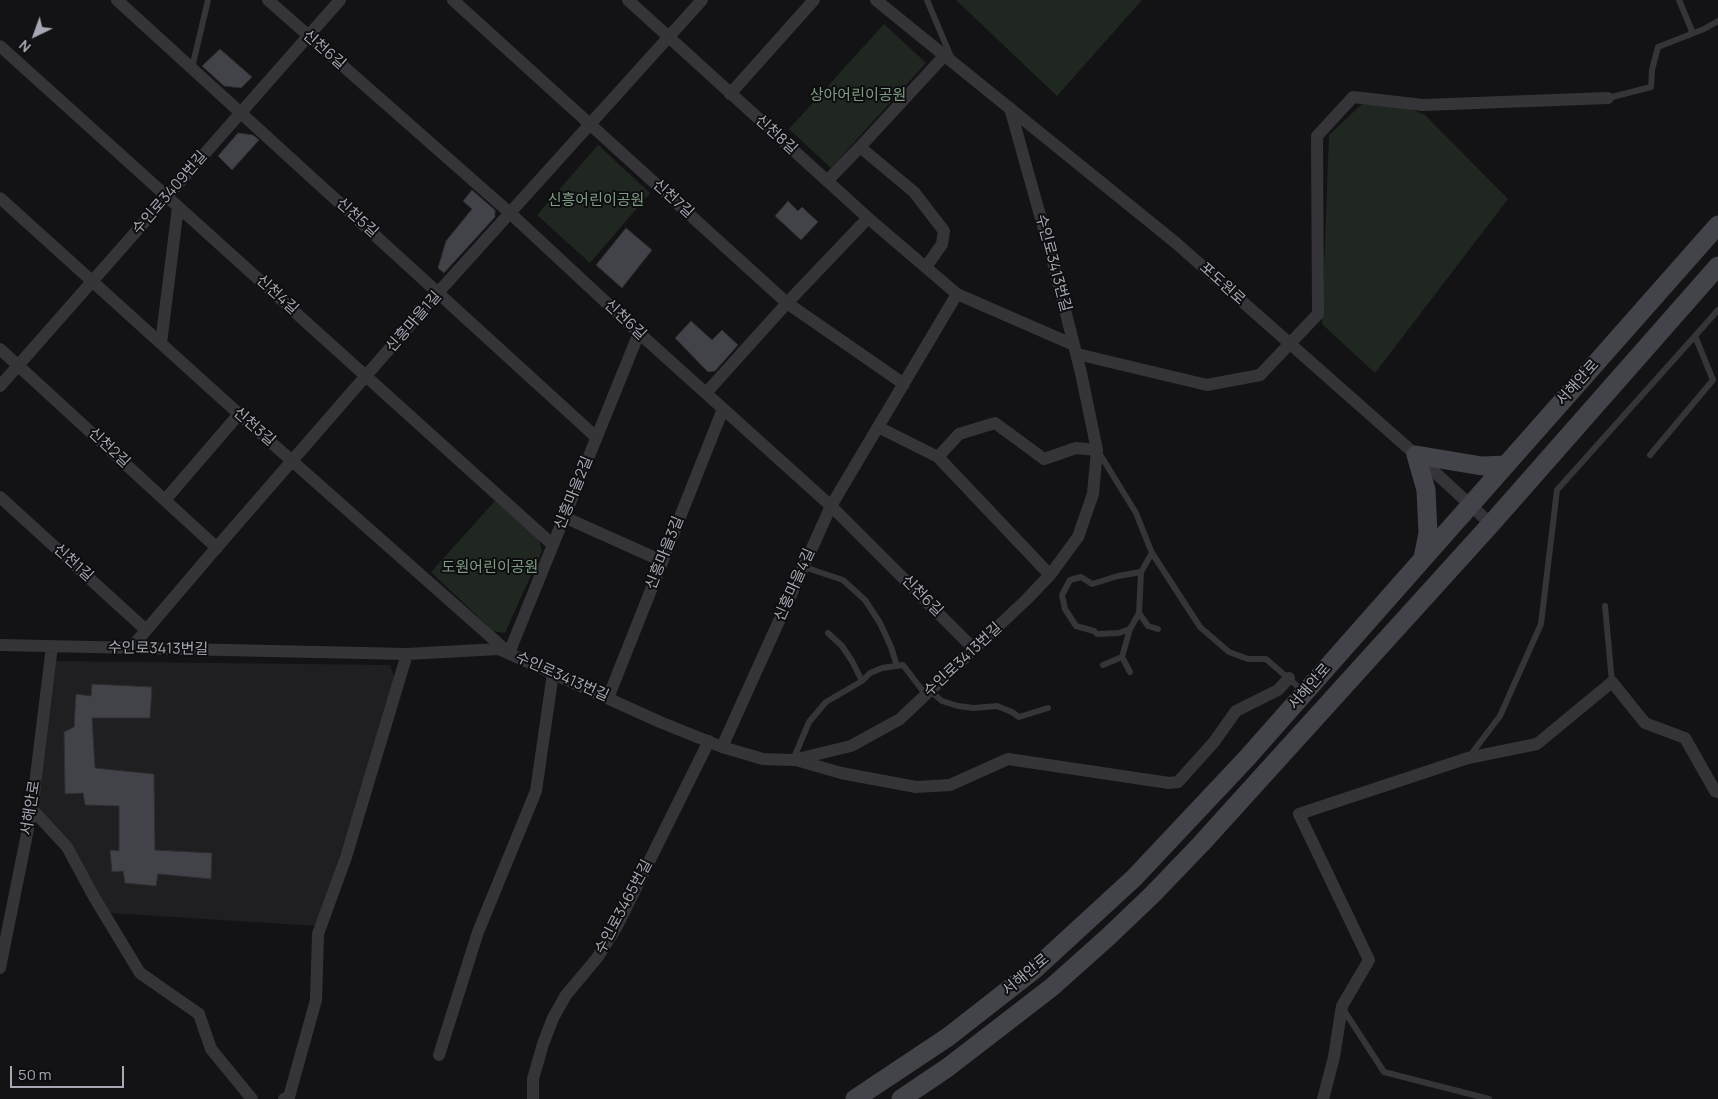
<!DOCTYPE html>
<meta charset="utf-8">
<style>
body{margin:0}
#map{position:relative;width:1718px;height:1099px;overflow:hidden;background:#131315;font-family:Manrope,sans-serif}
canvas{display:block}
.north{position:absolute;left:10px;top:10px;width:50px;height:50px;-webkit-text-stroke:4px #0e0e10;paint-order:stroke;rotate:222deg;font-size:14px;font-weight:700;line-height:20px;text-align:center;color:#a6a9b4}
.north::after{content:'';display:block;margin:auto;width:18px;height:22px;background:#a6a9b4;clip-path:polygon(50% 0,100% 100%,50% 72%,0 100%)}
.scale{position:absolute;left:10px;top:1066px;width:114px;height:22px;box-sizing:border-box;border:2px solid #a6a9b4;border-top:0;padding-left:6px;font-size:15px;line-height:18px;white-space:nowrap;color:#a6a9b4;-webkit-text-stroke:4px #0e0e10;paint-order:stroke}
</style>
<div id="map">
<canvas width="1718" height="1099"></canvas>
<div class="north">N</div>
<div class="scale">50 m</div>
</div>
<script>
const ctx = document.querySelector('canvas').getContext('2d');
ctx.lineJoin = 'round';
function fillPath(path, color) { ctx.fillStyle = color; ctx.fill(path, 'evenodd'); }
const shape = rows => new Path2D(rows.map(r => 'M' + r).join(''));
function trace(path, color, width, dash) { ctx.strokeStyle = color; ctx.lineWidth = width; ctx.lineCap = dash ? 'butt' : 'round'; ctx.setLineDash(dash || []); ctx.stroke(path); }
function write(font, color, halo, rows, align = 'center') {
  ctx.font = font + ' Manrope,"Noto Sans KR",sans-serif'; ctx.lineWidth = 4; ctx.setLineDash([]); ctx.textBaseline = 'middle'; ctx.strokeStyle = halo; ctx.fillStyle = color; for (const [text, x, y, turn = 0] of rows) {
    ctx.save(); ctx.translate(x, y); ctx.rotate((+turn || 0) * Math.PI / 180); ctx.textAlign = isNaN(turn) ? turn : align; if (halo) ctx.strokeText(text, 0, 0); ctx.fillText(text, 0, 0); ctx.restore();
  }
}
const built = shape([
 [48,661,390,665,396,681,317,926,110,913,37,806]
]);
const green = shape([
 [956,0,1142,0,1057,96],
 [884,24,926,63,831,168,789,129],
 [1363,103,1407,107,1425,115,1508,199,1375,373,1322,324,1329,135],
 [598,145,650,193,590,263,537,215],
 [495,501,538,536,542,551,505,633,493,631,431,572]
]);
const building = shape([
 [220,49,252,77,241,88,224,86,202,66,220,49],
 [238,133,253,135,259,140,232,170,218,156,238,133],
 [472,190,495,210,495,217,444,273,438,268,446,241,472,209,463,201,472,190],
 [788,201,798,211,802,207,818,222,801,240,775,216,788,201],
 [626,228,652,250,622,288,596,265,626,228],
 [691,321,712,340,722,330,738,345,715,371,708,372,675,338,691,321],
 [92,684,152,687,150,718,92,718,95,768,154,774,155,850,212,853,211,879,158,874,156,886,125,883,123,871,112,872,110,850,119,851,119,806,85,805,83,793,65,794,64,732,74,727,76,694,91,696,92,684]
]);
const service = shape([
 [927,0,951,57],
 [1679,0,1692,31,1689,35],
 [192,68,208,0],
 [1608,98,1651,87,1652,70,1658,47,1704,29,1718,21],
 [1098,451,1136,513,1152,553,1200,627,1229,652,1248,659,1266,659,1303,691],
 [1650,455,1713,380,1695,336,1718,310],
 [804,567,843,580,865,600,880,623,891,647,897,666],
 [1141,572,1139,613,1130,629,1119,633,1097,634,1094,631,1076,626,1065,609,1062,595,1070,580,1081,577,1092,584,1118,576,1141,572,1152,553],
 [1605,606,1612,682],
 [1139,613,1148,626,1158,629],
 [828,633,842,646,852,661,862,681],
 [1122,657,1130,672],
 [1103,665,1122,657,1130,629],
 [930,691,942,701,958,706,974,708,997,706,1012,712,1019,717,1048,708],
 [1469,757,1500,716,1541,624,1557,490,1695,336],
 [793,760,809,722,826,702,862,681,870,673,882,668,903,665,926,695],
 [1343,1009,1384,1072,1489,1099]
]);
const minor = shape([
 [117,0,596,437],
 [268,0,510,213,639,333,831,506,974,649],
 [453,0,787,303,904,384],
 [628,0,868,218,957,294,1074,345],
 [876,0,1176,243,1416,455,1491,524],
 [0,46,553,545],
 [730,94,814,0],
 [860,147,914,192,944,231,942,244,926,267],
 [827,181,860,147,945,55],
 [0,198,239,414,509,653,639,333],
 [1318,314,1317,136,1353,97,1423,105,1608,98],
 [161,343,178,207],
 [0,349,217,548],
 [1077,354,1207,385,1260,375],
 [0,386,340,0],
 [706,393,787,303,868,218],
 [878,427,938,457,959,434,995,423,1044,459,1076,448,1097,450],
 [938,457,1050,575],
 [0,497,146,630],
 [165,500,239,414],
 [564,517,662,561],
 [0,645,407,654,499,649,660,722,722,747,763,759,793,760,851,746,900,719,1026,600,1050,575,1078,537,1093,494,1097,450,1081,373,1052,258,1010,108],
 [131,648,211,554,444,286,702,0],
 [608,698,723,409],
 [722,747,831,506,957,294],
 [796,760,841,773,916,787,950,785,1008,759,1169,783,1178,782,1214,742,1236,711,1278,690,1289,678],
 [32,809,67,847,94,897,140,973,199,1014,211,1049,252,1099],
 [0,968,32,809,52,646],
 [439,1055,478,932,536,791,553,673],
 [284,1099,289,1097,316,1000,318,934,346,857,407,654],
 [533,1099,533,1079,543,1044,553,1018,566,995,597,958,617,926,709,741],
 [1323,1099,1334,1057,1342,1006,1369,960,1299,814,1468,758,1537,744,1612,682,1645,723,1685,738,1715,791,1718,792]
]);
const secondary = shape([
 [1423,558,1428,533,1426,490,1416,455,1482,466,1506,465],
 [855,1099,948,1037,1035,969,1134,878,1247,758,1718,225],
 [901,1099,947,1068,1052,987,1108,937,1153,894,1201,844,1491,524,1718,266]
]);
const minorBridge = shape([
 [1260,375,1318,314]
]);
const streetNames = [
 ["신천6길",324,50,41],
 ["신천8길",776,135,42],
 ["수인로3409번길",170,193,-49],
 ["신천7길",673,199,42],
 ["신천5길",357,218,42],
 ["수인로3413번길",1053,263,75],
 ["포도원로",1222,284,42],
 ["신천4길",277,295,42],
 ["신천6길",625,320,43],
 ["신흥마을1길",414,322,-49],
 ["서해안로",1578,383,-48],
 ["신천3길",254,427,41],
 ["신천2길",109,448,43],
 ["신흥마을2길",574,493,-68],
 ["신흥마을3길",665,553,-68],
 ["신천1길",73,563,42],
 ["신흥마을4길",795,585,-66],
 ["신천6길",922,596,45],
 ["수인로3413번길",158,649,1],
 ["수인로3413번길",963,660,-43],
 ["수인로3413번길",562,677,24],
 ["서해안로",1310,687,-49],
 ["서해안로",31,808,-81],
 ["수인로3465번길",624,907,-62],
 ["서해안로",1026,975,-40]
];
const parkNames = [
 ["상아어린이공원",858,96],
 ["신흥어린이공원",596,201],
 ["도원어린이공원",490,568]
];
fillPath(built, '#1f1f22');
fillPath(green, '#202721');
fillPath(building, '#424348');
trace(building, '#2e2d31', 1);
trace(service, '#353539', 6);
trace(minor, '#353539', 12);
trace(secondary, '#434449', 19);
trace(minorBridge, '#353539', 12);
write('15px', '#a6a9b4', '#0e0e10', streetNames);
write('15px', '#7e9d82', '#0e0e10', parkNames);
</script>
